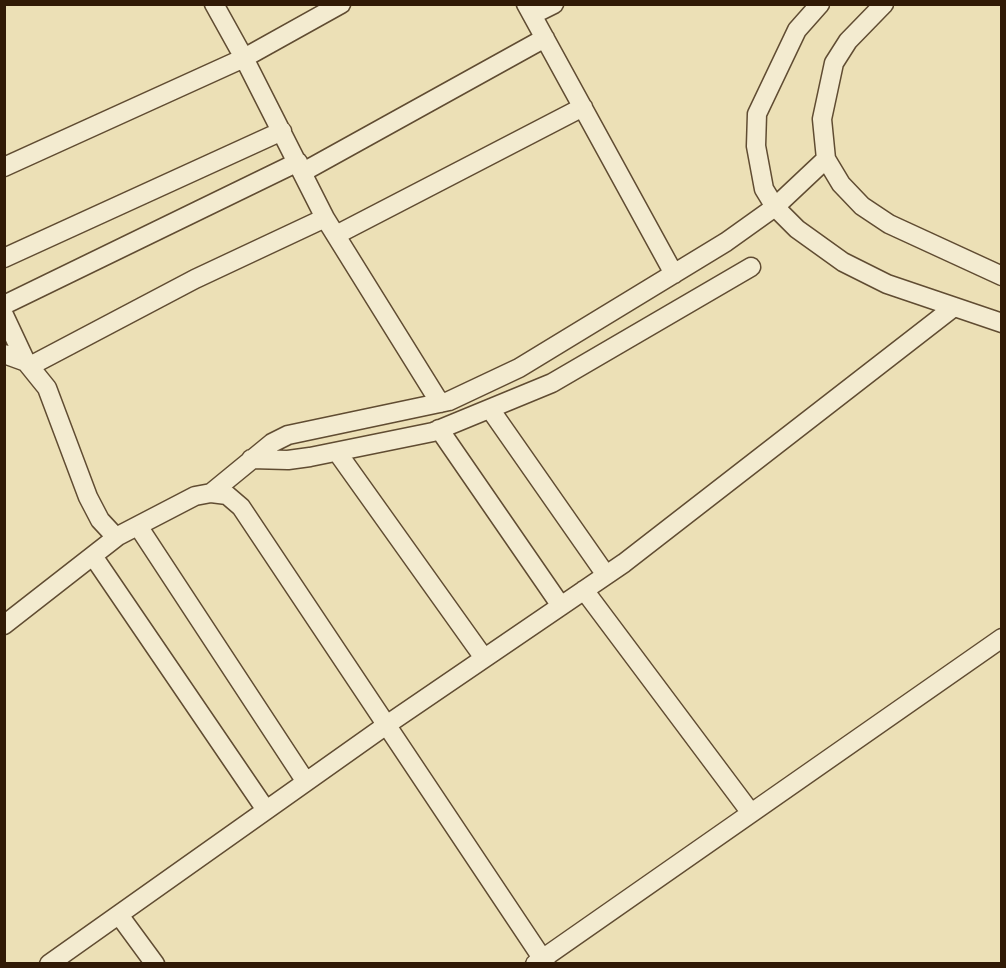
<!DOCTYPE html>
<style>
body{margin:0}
#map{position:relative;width:1006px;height:968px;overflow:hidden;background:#ece0b6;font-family:"Old Standard TT",serif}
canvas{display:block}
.frame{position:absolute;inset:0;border:6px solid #311a06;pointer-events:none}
</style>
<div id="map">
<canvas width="1006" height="968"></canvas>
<div class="frame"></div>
</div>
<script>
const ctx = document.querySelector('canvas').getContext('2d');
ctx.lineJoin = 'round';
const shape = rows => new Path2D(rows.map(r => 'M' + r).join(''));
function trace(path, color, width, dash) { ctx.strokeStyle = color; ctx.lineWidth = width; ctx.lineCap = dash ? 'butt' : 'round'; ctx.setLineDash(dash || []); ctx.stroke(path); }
const street = shape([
 [214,4,244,58,325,218,440,403],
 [526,4,674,274],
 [820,4,797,30,757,114,756,146,764,189,775,207,797,229,843,262,887,284,1002,323],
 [884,4,848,41,834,63,822,119,826,159,841,184,862,206,889,224,1002,276],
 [532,15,554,4],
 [4,167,244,58,341,4],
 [303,172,545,38],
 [336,235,583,107],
 [4,258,282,131],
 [4,305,298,162],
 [4,315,26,362],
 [4,354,26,362,47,388,88,497,100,520,113,534,118,536,195,496,211,493,227,495,241,507,546,964],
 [30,366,195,279,325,218],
 [490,409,606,575],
 [439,429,561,606],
 [337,452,484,658],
 [251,459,288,460,310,457,433,432,552,383,751,267],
 [211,493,272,443,288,435,449,401,519,368,726,242,775,207,826,159],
 [138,526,306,782],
 [93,556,266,810],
 [584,590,751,813],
 [4,625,118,536],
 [119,915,155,964],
 [49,964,385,726,624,563,954,307],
 [535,964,1002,638]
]);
trace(street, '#604c32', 21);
trace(street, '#f3ebd0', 18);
</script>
